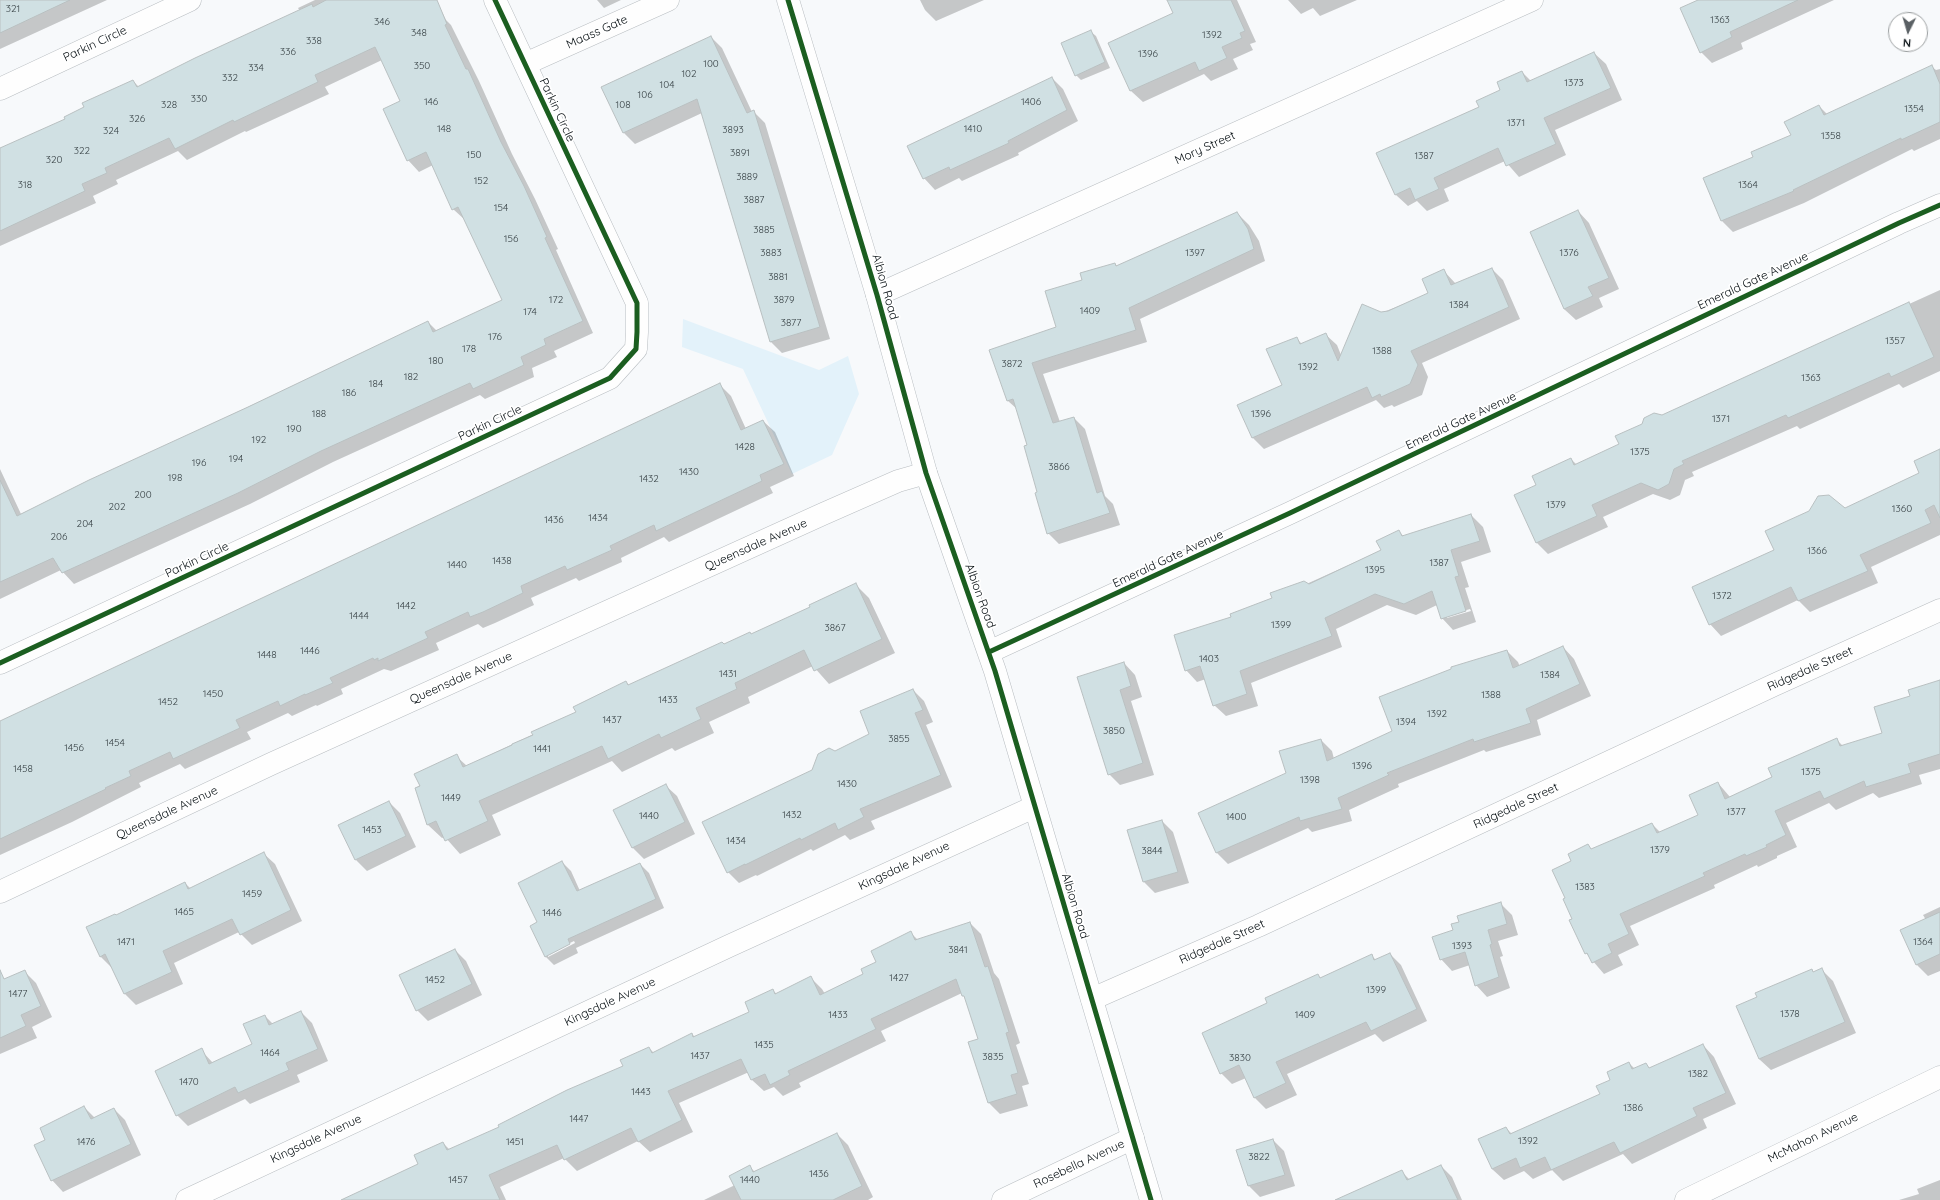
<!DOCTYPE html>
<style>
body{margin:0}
#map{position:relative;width:1940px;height:1200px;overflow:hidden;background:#f7f9fb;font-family:Quicksand,sans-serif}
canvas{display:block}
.north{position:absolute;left:1888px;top:12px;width:40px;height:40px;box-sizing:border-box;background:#fff;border:1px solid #9b9fa0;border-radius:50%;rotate:185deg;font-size:11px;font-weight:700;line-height:16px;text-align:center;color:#060e12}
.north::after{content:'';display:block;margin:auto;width:14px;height:18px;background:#5a6064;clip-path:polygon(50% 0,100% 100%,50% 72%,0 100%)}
</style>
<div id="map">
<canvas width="1940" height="1200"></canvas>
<div class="north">N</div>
</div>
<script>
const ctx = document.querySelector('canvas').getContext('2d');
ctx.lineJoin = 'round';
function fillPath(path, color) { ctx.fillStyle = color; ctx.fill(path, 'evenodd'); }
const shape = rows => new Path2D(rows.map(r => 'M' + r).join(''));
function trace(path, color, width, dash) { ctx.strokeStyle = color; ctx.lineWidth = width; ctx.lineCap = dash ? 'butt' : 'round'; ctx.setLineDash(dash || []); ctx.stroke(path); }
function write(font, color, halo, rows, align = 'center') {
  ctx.font = font + ' Quicksand,sans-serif'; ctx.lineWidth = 3.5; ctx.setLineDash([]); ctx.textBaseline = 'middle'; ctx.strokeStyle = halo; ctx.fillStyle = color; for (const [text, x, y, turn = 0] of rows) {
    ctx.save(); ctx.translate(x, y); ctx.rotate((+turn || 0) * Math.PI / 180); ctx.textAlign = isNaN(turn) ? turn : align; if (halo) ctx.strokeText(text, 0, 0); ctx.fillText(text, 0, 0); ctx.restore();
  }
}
const green = shape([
 [683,319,819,370,848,356,859,394,832,455,792,474,743,369,682,347]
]);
const shadow = shape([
 [0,0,107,0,0,49],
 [315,0,434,0,439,6,446,20,451,25,479,81,512,154,535,199,558,249,556,250,593,333,554,351,557,357,532,368,534,377,485,399,480,395,333,462,250,504,74,584,61,570,0,599,0,469,21,514,428,322,437,331,503,300,465,220,453,209,433,165,419,172,408,160,402,102,382,60,325,87,329,94,246,132,245,131,187,160,178,151,116,180,118,184,93,196,96,203,0,246,0,151,66,119,133,81,139,87,300,11,298,8],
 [597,0,621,0,604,8],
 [920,0,984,0,936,21,925,10],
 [1168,0,1237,0,1256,42,1250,44,1253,50,1233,59,1238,69,1211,81,1204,74,1143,102,1131,91,1110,44,1174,14],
 [1288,0,1357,0,1320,16,1313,8,1301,14],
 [1700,0,1834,0,1741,43,1743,49,1712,63,1701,52],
 [1090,31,1096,36,1110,68,1081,80,1076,75],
 [711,37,722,48,752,112,754,112,765,123,830,339,782,353,771,342,702,113,635,144,624,133,603,88],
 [1594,53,1606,64,1622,100,1555,130,1566,155,1519,177,1505,161,1444,189,1449,201,1427,211,1417,201,1408,206,1396,195,1377,153,1480,107,1522,72,1531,81],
 [1931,66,1936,70,1940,69,1940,139,1914,151,1912,149,1804,203,1733,232,1722,221,1754,157,1792,135,1819,106,1828,115],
 [1052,78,1063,89,1078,121,1018,153,1019,155,962,181,959,178,935,190,924,178],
 [1578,211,1589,223,1619,289,1599,298,1603,307,1576,320,1564,309],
 [1237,213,1249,225,1259,241,1265,261,1140,319,1147,342,1043,374,1060,422,1074,418,1085,429,1105,496,1113,504,1120,525,1059,544,1048,533,1028,445,1017,409,1008,401,991,351,1057,327,1083,281,1115,264,1117,266],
 [1492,269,1503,280,1520,319,1422,363,1428,377,1422,395,1394,407,1392,405,1384,408,1376,400,1264,449,1253,438,1238,405,1283,385,1296,338,1302,344,1325,334,1337,345,1341,355,1381,313,1429,294,1443,270,1456,284],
 [1940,290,1940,371,1903,388,1899,384,1800,429,1797,426,1692,472,1694,476,1685,480,1680,495,1670,500,1653,494,1603,517,1608,527,1548,554,1537,543,1515,496,1537,485,1571,459,1577,465,1621,445,1662,416],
 [720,385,731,396,746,429,763,421,775,432,794,476,770,487,773,493,669,542,664,537,621,558,622,562,579,581,576,578,531,598,534,605,495,623,483,628,478,624,436,643,439,650,391,671,384,669,341,689,343,694,317,706,316,705,292,716,288,713,247,732,251,739,185,769,180,764,139,783,141,787,72,822,0,855,0,722],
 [1940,450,1940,535,1871,567,1878,583,1810,612,1798,600,1721,636,1710,624,1775,550,1845,509,1920,473],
 [1471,515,1483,527,1491,552,1461,562,1469,587,1465,588,1476,622,1453,630,1442,618,1437,605,1416,615,1387,605,1336,629,1342,647,1251,683,1258,706,1226,716,1214,705,1206,679,1197,682,1186,670,1233,617,1382,550,1399,531,1404,537],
 [1470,609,1471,611,1447,618,1447,616],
 [855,584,869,598,895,653,829,684,813,666,748,697,750,703,709,722,714,733,675,751,672,748,622,772,612,761,492,815,501,835,460,854,445,837,442,838,428,825,416,788,456,756,467,766,577,713,626,682,629,685,752,635,811,607],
 [1563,647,1574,659,1591,696,1537,720,1541,735,1486,752,1484,750,1398,784,1399,787,1349,810,1352,821,1312,832,1308,828,1228,864,1217,853,1200,814,1287,774,1321,740,1332,751,1334,759,1393,732,1507,651,1518,662,1520,667],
 [1124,663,1135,675,1142,697,1131,701,1154,775,1120,785,1109,774,1079,678],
 [1940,681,1940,769,1919,775,1922,784,1879,798,1873,793,1836,810,1829,803,1786,823,1797,847,1777,856,1777,858,1758,867,1757,865,1714,885,1715,888,1630,926,1639,945,1618,955,1623,965,1604,974,1586,953,1566,898,1572,862,1588,845,1592,850,1652,824,1661,833,1699,816,1718,783,1730,797,1773,777,1836,739,1843,746,1883,733,1912,696],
 [913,690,924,701,933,722,926,725,952,787,871,821,875,829,850,840,845,835,813,851,811,849,757,876,756,875,739,883,728,872,813,771,835,752,871,734],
 [665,785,677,796,695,834,644,859,633,848,614,810],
 [389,802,400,813,416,847,367,871,356,860],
 [1162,821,1173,832,1189,883,1155,893,1144,882,1128,831],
 [263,853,275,864,302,921,252,945,239,932,174,963,183,984,136,1005,125,994,112,968,100,956,116,916,185,883,191,889],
 [562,862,571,871,580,891,640,864,649,873,664,908,576,948,578,953,554,965,545,956,538,923],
 [574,941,575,943,548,957,548,954],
 [1500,903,1512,915,1518,935,1498,941,1503,956,1500,957,1510,988,1487,997,1476,985,1470,965,1452,971,1441,959,1460,922],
 [1940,907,1940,971,1928,976,1917,965,1902,930,1926,920,1923,915],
 [970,923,981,934,994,973,999,979,1020,1043,1016,1045,1029,1084,1022,1086,1028,1106,1000,1114,989,1103,970,1043,979,1040,967,1000,962,993,881,1031,886,1041,799,1083,801,1087,783,1096,774,1087,764,1091,752,1080,749,1072,679,1103,693,1132,650,1152,638,1141,577,1171,564,1158,500,1187,506,1200,343,1200,419,1164,443,1143,450,1150,501,1128,624,1066,649,1048,654,1053,692,1034,695,1037,751,1012,772,990,777,994,811,978,822,989,825,994,864,975,911,933,918,940],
 [455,950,466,961,482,995,428,1021,417,1010],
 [1390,954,1401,965,1427,1021,1383,1042,1375,1034,1287,1074,1297,1095,1266,1109,1255,1098,1246,1078,1232,1084,1221,1073,1269,1003,1318,976,1321,979,1371,955,1376,960],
 [1811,970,1814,973,1822,970,1833,981,1856,1033,1771,1070,1759,1059],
 [24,971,36,983,52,1017,32,1027,37,1038,0,1054,0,982],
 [301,1012,312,1023,328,1061,297,1075,300,1082,250,1104,245,1099,188,1126,177,1115,201,1050,213,1063,253,1045,265,1016,273,1024],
 [1703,1045,1714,1057,1736,1104,1703,1119,1707,1128,1632,1164,1623,1154,1563,1181,1552,1170,1533,1179,1524,1171,1504,1180,1492,1169,1506,1128,1512,1134,1601,1095,1611,1080,1629,1063,1635,1069,1646,1064,1650,1069],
 [84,1107,95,1118,114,1109,125,1120,141,1155,63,1192,52,1180,47,1141],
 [837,1134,848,1145,873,1197,868,1200,704,1200,735,1185,750,1167,755,1172],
 [1273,1140,1284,1151,1295,1186,1260,1197,1249,1186],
 [1441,1166,1452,1177,1462,1200,1366,1200,1401,1171,1410,1180],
 [1940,1180,1940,1200,1899,1200,1919,1194,1917,1189]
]);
const building = shape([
 [0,0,70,0,0,33,0,0],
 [326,0,437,0,447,24,445,25,466,69,468,69,501,142,524,186,547,237,545,238,583,321,544,339,546,345,521,357,524,365,473,389,470,383,321,451,238,493,62,573,53,558,0,582,0,480,17,516,89,480,248,407,428,321,433,332,502,300,458,207,452,210,426,152,407,161,383,109,400,101,375,47,315,75,318,82,234,122,233,120,175,149,169,138,105,168,107,173,82,184,85,191,0,231,0,148,65,119,64,117,84,107,82,103,133,80,137,87,195,58,312,4,313,7,326,0],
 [1167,0,1231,0,1245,31,1240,33,1242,38,1222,47,1227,58,1199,71,1195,62,1130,91,1108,43,1173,13,1167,0],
 [1698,0,1798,0,1730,32,1732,37,1700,53,1680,8,1698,0],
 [1091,30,1105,62,1075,76,1061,43,1091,30],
 [711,36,747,113,754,110,820,327,770,342,697,99,623,133,601,87,711,36],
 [1594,52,1611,88,1544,118,1556,144,1506,166,1498,148,1434,178,1439,189,1415,200,1410,188,1395,195,1376,153,1479,107,1476,101,1500,90,1497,82,1522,71,1527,82,1594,52],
 [1932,65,1940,84,1940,122,1901,140,1901,138,1793,190,1794,191,1721,221,1703,178,1753,157,1751,152,1791,135,1784,122,1819,105,1824,115,1932,65],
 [1052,77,1067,110,1008,141,1009,143,950,170,949,167,923,179,907,146,1052,77],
 [1578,210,1609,278,1588,287,1593,296,1564,309,1530,232,1578,210],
 [1237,212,1248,229,1254,249,1129,308,1136,330,1032,363,1053,423,1074,417,1097,493,1102,491,1110,513,1047,534,1035,493,1037,492,1024,446,1027,445,1013,399,1007,401,989,350,1056,327,1045,291,1082,280,1080,273,1115,263,1116,266,1237,212],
 [1492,268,1509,307,1411,351,1418,365,1410,384,1381,397,1380,394,1372,398,1367,387,1252,438,1237,405,1282,385,1266,349,1297,337,1300,344,1326,333,1338,361,1362,304,1381,312,1388,311,1428,293,1422,279,1444,269,1451,285,1492,268],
 [1909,302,1934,357,1891,377,1889,373,1788,418,1786,415,1682,461,1684,464,1674,469,1669,484,1658,490,1641,483,1592,505,1597,516,1536,543,1514,495,1536,485,1532,476,1571,458,1574,465,1619,444,1615,436,1642,424,1644,418,1654,413,1662,415,1909,302],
 [720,383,741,430,763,420,784,464,760,475,762,481,656,531,654,525,610,546,612,550,567,570,565,566,521,586,523,593,483,612,470,617,468,612,425,632,428,638,378,661,378,658,374,660,373,658,330,678,333,683,305,695,305,694,280,706,278,701,236,720,240,728,173,759,170,752,129,771,131,776,105,788,106,789,0,839,0,721,720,383],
 [1940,449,1940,518,1934,505,1925,510,1931,523,1860,555,1868,571,1798,601,1791,587,1709,625,1692,587,1774,550,1765,531,1809,511,1818,496,1829,495,1845,508,1919,473,1914,461,1940,449],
 [1471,514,1480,541,1451,550,1459,576,1455,577,1466,611,1441,619,1432,591,1404,604,1375,594,1325,618,1332,636,1240,671,1247,694,1213,706,1200,666,1185,671,1174,635,1231,617,1230,614,1272,598,1270,593,1304,581,1309,584,1381,550,1376,541,1399,530,1402,536,1471,514],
 [856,583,882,639,814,671,804,650,735,683,737,689,696,708,701,719,661,738,659,734,608,759,602,746,479,801,488,821,445,841,436,821,427,825,415,788,420,786,414,774,457,754,463,767,512,745,512,744,533,735,531,732,576,712,573,707,626,681,628,685,722,642,724,644,750,632,751,634,810,607,809,605,856,583],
 [1563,646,1580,684,1526,709,1531,723,1474,742,1473,739,1387,773,1389,775,1338,798,1342,809,1300,821,1299,817,1216,853,1198,813,1286,773,1279,751,1321,739,1327,761,1392,731,1379,697,1451,669,1451,667,1507,650,1513,668,1563,646],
 [1124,662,1131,686,1120,690,1143,763,1108,775,1077,677,1124,662],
 [1940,680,1940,754,1908,764,1911,773,1866,787,1864,781,1824,799,1820,791,1775,811,1786,835,1766,845,1767,847,1746,856,1745,854,1703,873,1705,876,1620,914,1629,934,1608,944,1612,953,1592,963,1587,953,1585,954,1569,920,1572,919,1563,899,1565,898,1552,870,1571,861,1568,854,1588,844,1591,849,1652,823,1657,833,1698,815,1689,795,1718,782,1725,799,1772,777,1768,768,1837,738,1840,746,1882,733,1874,707,1910,696,1908,690,1940,680],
 [913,689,923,710,915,713,941,775,860,809,864,817,838,830,835,823,801,840,800,838,745,865,745,864,727,873,702,822,812,770,818,754,829,748,835,751,869,734,860,711,913,689],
 [666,784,685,822,632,848,613,810,666,784],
 [389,801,406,836,355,860,338,825,389,801],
 [1162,820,1178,872,1143,882,1127,830,1162,820],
 [264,852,291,910,240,935,232,919,163,951,172,972,124,994,105,954,100,957,86,927,115,914,116,915,185,882,188,889,264,852],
 [562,861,577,891,640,863,656,899,568,939,570,944,545,957,530,926,537,922,518,883,562,861],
 [1501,902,1507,924,1488,930,1492,944,1490,945,1499,977,1475,986,1465,952,1440,960,1432,937,1453,930,1451,924,1459,922,1457,916,1501,902],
 [1940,912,1940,954,1916,965,1900,930,1940,912],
 [970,922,985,967,988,966,1009,1032,1006,1033,1018,1073,1011,1075,1017,1094,988,1103,968,1042,978,1039,964,996,962,996,956,979,871,1019,876,1029,788,1071,790,1075,770,1085,765,1074,751,1080,741,1059,668,1091,682,1120,638,1142,631,1128,564,1160,557,1145,489,1175,500,1200,341,1200,418,1164,414,1155,443,1142,447,1150,499,1127,498,1125,567,1090,623,1066,620,1060,649,1047,652,1053,692,1033,693,1037,749,1012,745,1002,773,989,775,994,811,976,820,995,863,974,861,969,876,962,871,951,911,931,915,940,970,922],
 [455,949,472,984,416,1011,399,975,455,949],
 [1390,953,1417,1009,1371,1031,1366,1022,1276,1062,1286,1083,1254,1098,1239,1065,1220,1074,1202,1033,1267,1003,1265,998,1318,974,1320,978,1372,954,1374,960,1390,953],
 [1822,968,1845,1022,1759,1059,1736,1006,1757,997,1755,993,1812,969,1813,972,1822,968],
 [0,970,4,979,25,970,41,1006,21,1015,26,1026,0,1038,0,970],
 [301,1011,318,1049,286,1063,289,1070,238,1093,235,1087,176,1116,155,1071,202,1048,209,1064,252,1044,243,1024,265,1015,269,1025,301,1011],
 [1703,1044,1726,1093,1693,1108,1697,1116,1620,1153,1614,1142,1551,1170,1545,1157,1520,1168,1516,1158,1492,1169,1478,1139,1506,1127,1510,1134,1600,1094,1596,1086,1610,1080,1607,1072,1629,1062,1632,1069,1646,1063,1649,1068,1703,1044],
 [84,1106,91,1119,114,1108,131,1144,51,1181,34,1145,45,1140,40,1128,84,1106],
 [837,1133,862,1186,833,1200,741,1200,729,1176,750,1165,753,1172,837,1133],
 [1273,1139,1285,1175,1248,1186,1236,1150,1273,1139],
 [1441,1165,1458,1200,1335,1200,1402,1170,1407,1180,1441,1165]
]);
const minor = shape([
 [525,64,668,0],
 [0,89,190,0],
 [877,295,1532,0],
 [989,652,1290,513,1899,223,1940,205],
 [0,663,610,378,636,349,637,332,637,303,495,0],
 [0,892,271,764,823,514,898,481,926,473],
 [1092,999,1258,926,1774,685,1940,610],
 [187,1200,729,946,1034,807],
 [1003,1200,1133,1138],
 [1686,1200,1940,1077]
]);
const tertiary = shape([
 [788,0,877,295,926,473,995,671,1151,1200]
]);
const cycleway = shape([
 [788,0,877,295,926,473,995,671,1151,1200],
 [989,652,1290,513,1899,223,1940,205],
 [0,663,610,378,636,349,637,332,637,303,495,0]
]);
const numberNames = [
 ["321",13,9],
 ["1363",1720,20],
 ["346",382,22],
 ["348",419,33],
 ["1392",1212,35],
 ["338",314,41],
 ["336",288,52],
 ["1396",1148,54],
 ["100",711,64],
 ["350",422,66],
 ["334",256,68],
 ["102",689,74],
 ["332",230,78],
 ["1373",1574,83],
 ["104",667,85],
 ["106",645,95],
 ["330",199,99],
 ["146",431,102],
 ["1406",1031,102],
 ["328",169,105],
 ["108",623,105],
 ["1354",1914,109],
 ["326",137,119],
 ["1371",1516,123],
 ["148",444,129],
 ["1410",973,129],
 ["3893",733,130],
 ["324",111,131],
 ["1358",1831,136],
 ["322",82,151],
 ["3891",740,153],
 ["150",474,155],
 ["1387",1424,156],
 ["320",54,160],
 ["3889",747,177],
 ["152",481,181],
 ["318",25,185],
 ["1364",1748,185],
 ["3887",754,200],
 ["154",501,208],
 ["3885",764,230],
 ["156",511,239],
 ["3883",771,253],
 ["1397",1195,253],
 ["1376",1569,253],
 ["3881",778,277],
 ["172",556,300],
 ["3879",784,300],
 ["1384",1459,305],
 ["1409",1090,311],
 ["174",530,312],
 ["3877",791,323],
 ["176",495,337],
 ["1357",1895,341],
 ["178",469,349],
 ["1388",1382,351],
 ["180",436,361],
 ["3872",1012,364],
 ["1392",1308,367],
 ["182",411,377],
 ["1363",1811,378],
 ["184",376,384],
 ["186",349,393],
 ["188",319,414],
 ["1396",1261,414],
 ["1371",1721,419],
 ["190",294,429],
 ["192",259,440],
 ["1428",745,447],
 ["1375",1640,452],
 ["194",236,459],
 ["196",199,463],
 ["3866",1059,467],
 ["1430",689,472],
 ["198",175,478],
 ["1432",649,479],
 ["200",143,495],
 ["1379",1556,505],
 ["202",117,507],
 ["1360",1902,509],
 ["1434",598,518],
 ["1436",554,520],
 ["204",85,524],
 ["206",59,537],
 ["1366",1817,551],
 ["1438",502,561],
 ["1387",1439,563],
 ["1440",457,565],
 ["1395",1375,570],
 ["1372",1722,596],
 ["1442",406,606],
 ["1444",359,616],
 ["1399",1281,625],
 ["3867",835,628],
 ["1446",310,651],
 ["1448",267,655],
 ["1403",1209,659],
 ["1431",728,674],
 ["1384",1550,675],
 ["1450",213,694],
 ["1388",1491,695],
 ["1433",668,700],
 ["1452",168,702],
 ["1392",1437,714],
 ["1437",612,720],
 ["1394",1406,722],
 ["3850",1114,731],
 ["3855",899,739],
 ["1454",115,743],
 ["1456",74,748],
 ["1441",542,749],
 ["1396",1362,766],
 ["1458",23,769],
 ["1375",1811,772],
 ["1398",1310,780],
 ["1430",847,784],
 ["1449",451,798],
 ["1377",1736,812],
 ["1432",792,815],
 ["1440",649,816],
 ["1400",1236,817],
 ["1453",372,830],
 ["1434",736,841],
 ["1379",1660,850],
 ["3844",1152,851],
 ["1383",1585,887],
 ["1459",252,894],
 ["1465",184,912],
 ["1446",552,913],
 ["1471",126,942],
 ["1364",1923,942],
 ["1393",1462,946],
 ["3841",958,950],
 ["1427",899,978],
 ["1452",435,980],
 ["1399",1376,990],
 ["1477",18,994],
 ["1378",1790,1014],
 ["1433",838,1015],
 ["1409",1305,1015],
 ["1435",764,1045],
 ["1464",270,1053],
 ["1437",700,1056],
 ["3835",993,1057],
 ["3830",1240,1058],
 ["1382",1698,1074],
 ["1470",189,1082],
 ["1443",641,1092],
 ["1386",1633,1108],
 ["1447",579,1119],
 ["1392",1528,1141],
 ["1476",86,1142],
 ["1451",515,1142],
 ["3822",1259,1157],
 ["1436",819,1174],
 ["1457",458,1180],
 ["1440",750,1180]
];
const streetNames = [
 ["Maass Gate",597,32,-24],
 ["Parkin Circle",95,44,-25],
 ["Parkin Circle",557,110,65],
 ["Mory Street",1205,148,-24],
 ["Emerald Gate Avenue",1753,281,-25],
 ["Albion Road",885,287,74],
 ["Emerald Gate Avenue",1461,421,-25],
 ["Parkin Circle",490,423,-25],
 ["Queensdale Avenue",756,545,-24],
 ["Emerald Gate Avenue",1168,559,-25],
 ["Parkin Circle",197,560,-25],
 ["Albion Road",980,596,70],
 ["Ridgedale Street",1810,669,-24],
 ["Queensdale Avenue",461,678,-24],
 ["Ridgedale Street",1516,806,-25],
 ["Queensdale Avenue",167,813,-25],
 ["Kingsdale Avenue",904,866,-25],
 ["Albion Road",1075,906,73],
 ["Ridgedale Street",1222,942,-24],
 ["Kingsdale Avenue",610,1002,-25],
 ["McMahon Avenue",1813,1138,-26],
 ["Kingsdale Avenue",316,1139,-25],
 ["Rosebella Avenue",1079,1164,-25]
];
fillPath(green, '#e3f2fa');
fillPath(shadow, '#0003');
fillPath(building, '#d0e0e3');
trace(building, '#b9c0c1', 1);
trace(minor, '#b8bdc1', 23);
trace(tertiary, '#b8bdc1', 23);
trace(minor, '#fefefe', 22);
trace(tertiary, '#fefefe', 22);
trace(cycleway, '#1b5e20', 5);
write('10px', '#384246', null, numberNames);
write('12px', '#060e12', '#fff', streetNames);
</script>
